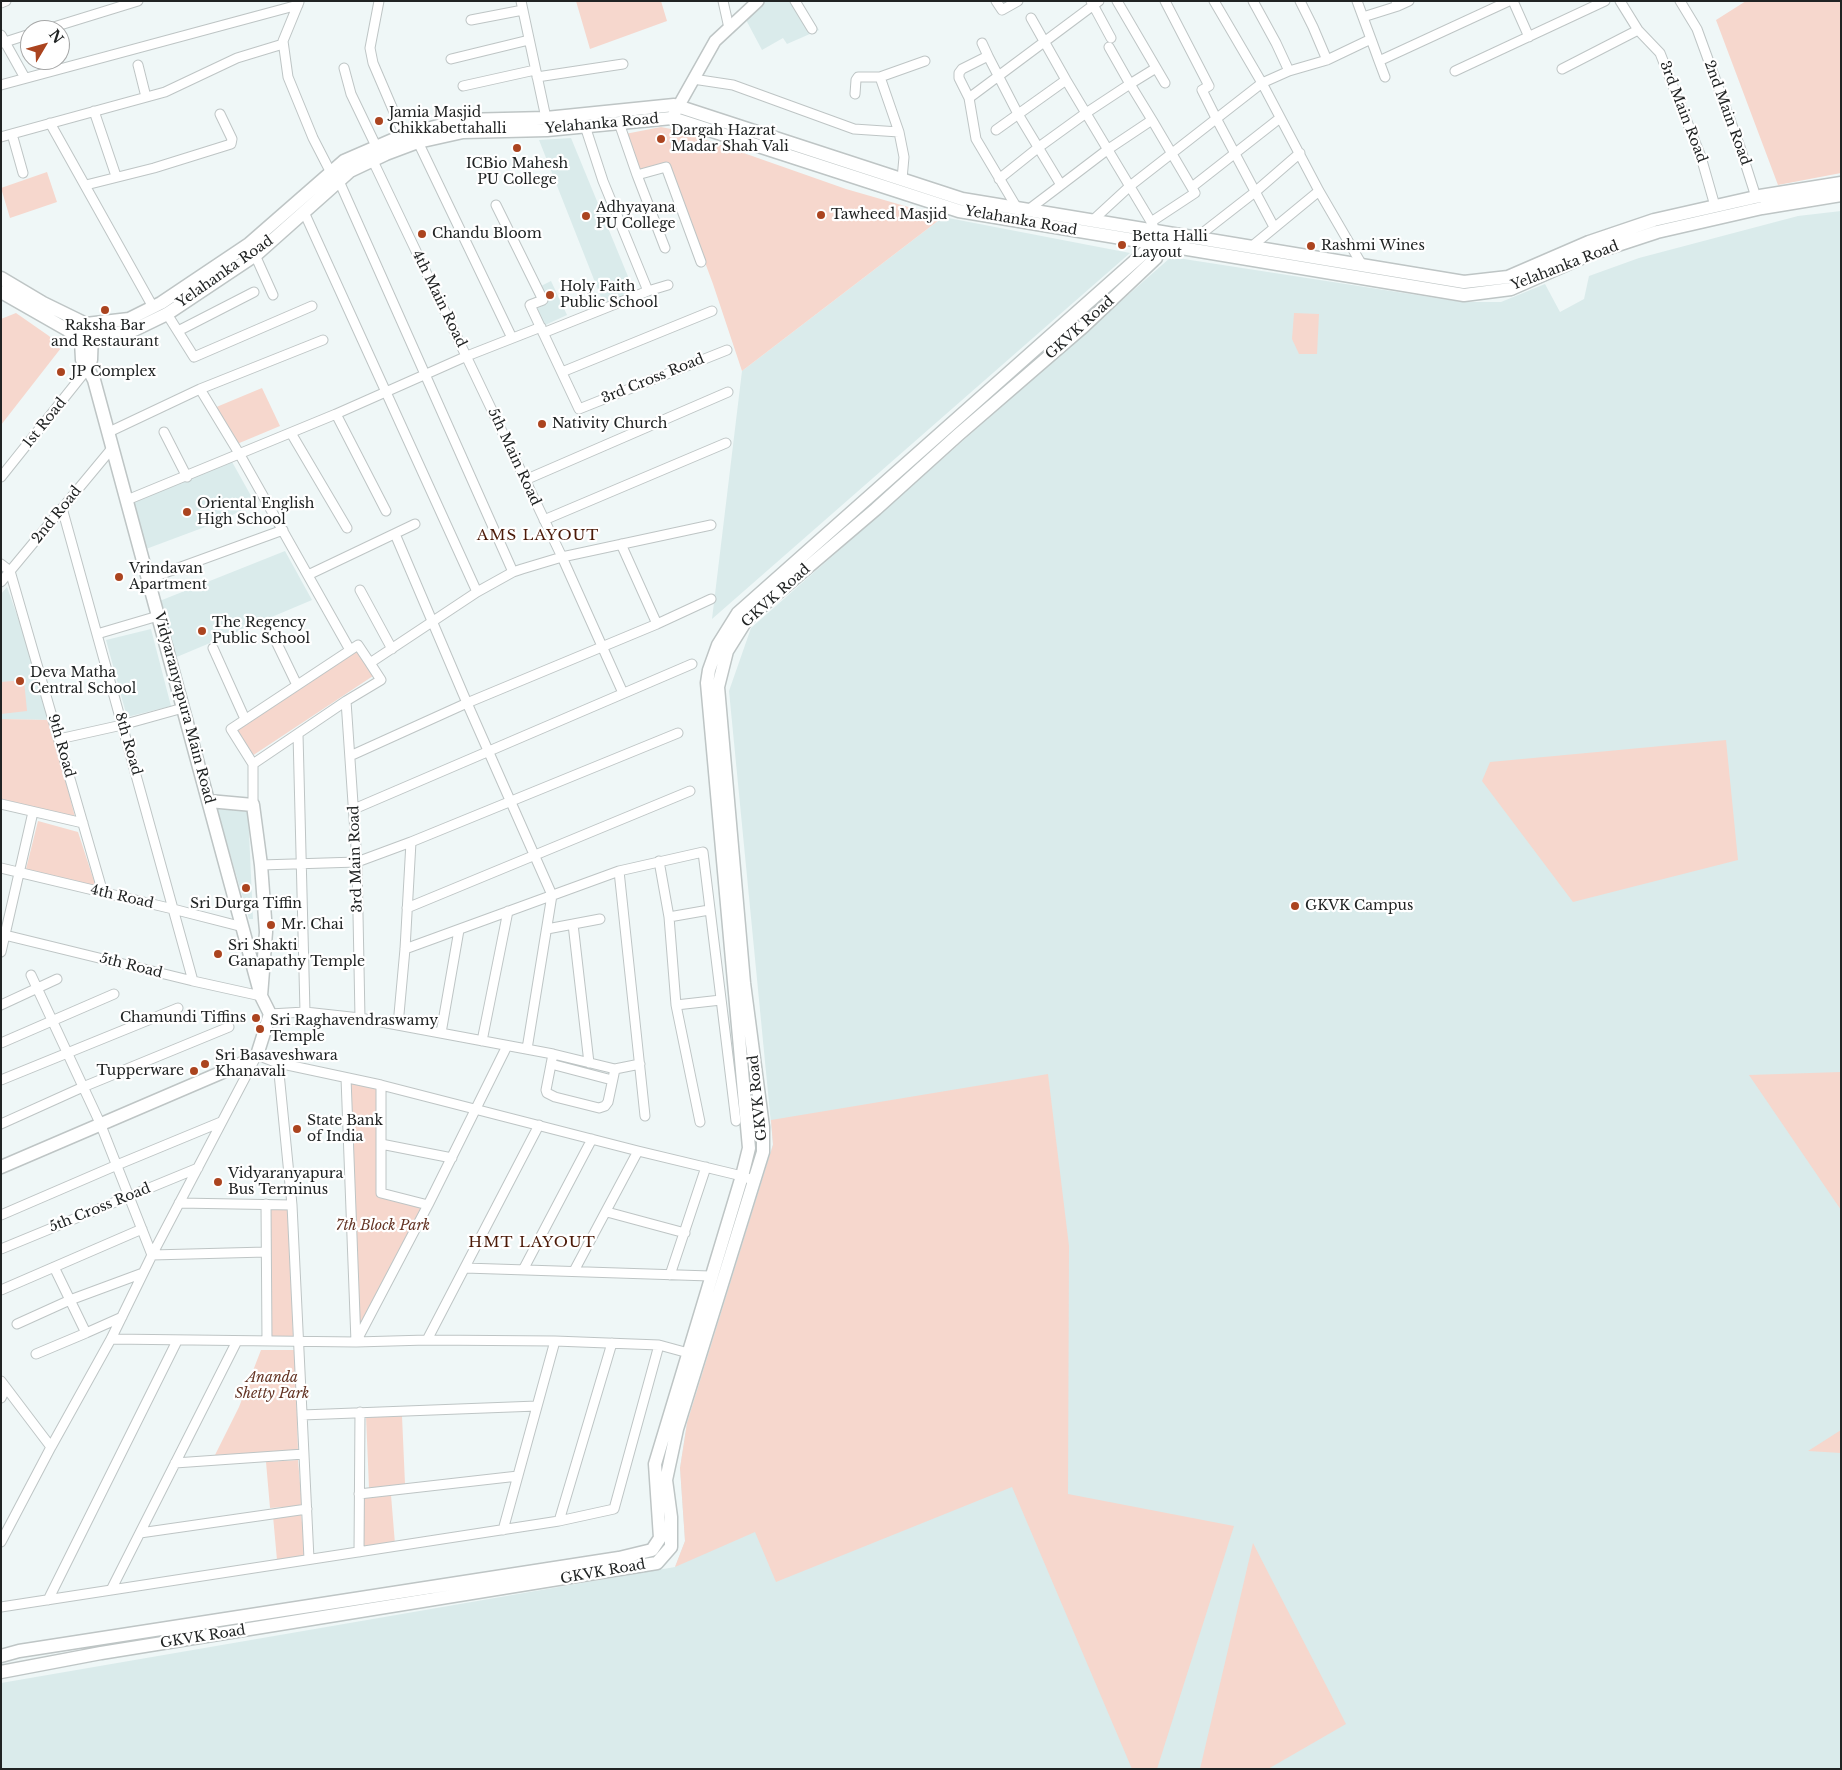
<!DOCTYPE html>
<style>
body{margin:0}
#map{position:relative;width:1842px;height:1770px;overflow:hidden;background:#eff7f7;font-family:"Libre Baskerville",serif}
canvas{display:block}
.frame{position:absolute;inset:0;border:2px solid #202323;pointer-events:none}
.north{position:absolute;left:20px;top:20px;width:50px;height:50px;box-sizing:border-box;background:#fff;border:1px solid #a6a7a7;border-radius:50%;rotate:53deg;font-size:14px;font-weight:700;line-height:20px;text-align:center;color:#202323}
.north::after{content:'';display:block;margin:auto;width:18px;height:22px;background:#ab441f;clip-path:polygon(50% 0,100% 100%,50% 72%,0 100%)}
</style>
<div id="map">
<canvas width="1842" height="1770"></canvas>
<div class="frame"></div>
<div class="north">N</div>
</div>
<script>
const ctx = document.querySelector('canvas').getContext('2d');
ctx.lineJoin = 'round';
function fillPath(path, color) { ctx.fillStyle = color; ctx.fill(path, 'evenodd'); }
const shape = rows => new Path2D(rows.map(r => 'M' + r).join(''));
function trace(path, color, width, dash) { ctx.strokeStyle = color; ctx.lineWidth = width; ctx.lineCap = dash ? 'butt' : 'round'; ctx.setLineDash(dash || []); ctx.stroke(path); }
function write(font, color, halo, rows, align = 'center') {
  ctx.font = font + ' "Libre Baskerville",serif'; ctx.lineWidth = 4.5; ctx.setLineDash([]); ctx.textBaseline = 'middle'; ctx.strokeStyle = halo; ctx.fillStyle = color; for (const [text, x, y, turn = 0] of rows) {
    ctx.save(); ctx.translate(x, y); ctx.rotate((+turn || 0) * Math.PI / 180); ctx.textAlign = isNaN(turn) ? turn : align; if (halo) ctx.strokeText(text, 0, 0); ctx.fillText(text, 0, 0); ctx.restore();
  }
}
const built = shape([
 [762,1,799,1,819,30,787,44,783,38,762,50,745,18],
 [571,138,634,291,604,305,539,140],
 [1841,211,1841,1769,1,1769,1,1683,675,1567,685,1541,680,1468,687,1423,773,1144,729,691,751,628,1171,257,1462,302,1501,302,1545,284,1560,312,1584,299,1589,276,1639,258,1798,216],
 [943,217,1130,253,712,619,742,371],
 [551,281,567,315,543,326,536,309,547,304,539,287],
 [231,460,255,503,221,521,146,549,133,501],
 [285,551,312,600,172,659,157,602],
 [7,587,26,640,50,720,1,719,1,594],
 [151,629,171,706,127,717,106,640],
 [217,809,248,811,253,919,249,919]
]);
const green = shape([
 [576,1,661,1,667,21,590,49],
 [1746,1,1841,1,1841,173,1778,185,1716,20],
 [661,127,681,131,846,189,943,217,742,371,713,284,668,163,638,170,625,134],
 [47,172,57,202,10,218,1,188],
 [16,313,49,336,61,348,1,425,1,319],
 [1294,313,1319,314,1317,354,1299,354,1292,339],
 [262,388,280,426,237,444,214,408],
 [357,651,373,676,252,756,235,731],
 [24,680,27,711,1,714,1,682],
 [1,719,50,720,75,817,1,799],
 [1726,740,1738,860,1573,902,1482,781,1490,762],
 [38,821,78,832,96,887,26,869],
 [1841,1072,1841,1210,1749,1075],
 [1048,1074,1069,1246,1068,1494,1234,1526,1157,1769,1132,1769,1012,1487,776,1582,755,1532,675,1567,685,1541,680,1468,687,1423,773,1145,771,1120],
 [349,1081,378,1087,378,1195,425,1207,358,1333],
 [267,1207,291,1207,293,1338,269,1338],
 [261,1350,295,1350,298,1451,215,1455,239,1407],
 [366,1416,402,1416,405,1484,369,1488],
 [1841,1430,1841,1453,1808,1451],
 [298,1460,302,1506,270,1508,266,1462],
 [391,1495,395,1544,363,1546,360,1497],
 [301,1514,306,1558,277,1560,273,1516],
 [1253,1543,1346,1724,1268,1769,1200,1769]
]);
const minor = shape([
 [379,1,370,48,373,63,406,140],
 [521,1,546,118],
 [723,1,729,28],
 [795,1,812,29],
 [996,1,1002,10,1018,1],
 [1091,1,1111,38],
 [1117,1,1165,83],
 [1165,1,1209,86,1202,90,1216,118,1274,227],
 [1214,1,1262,83,1289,71,1276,43,1253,1],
 [1300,1,1313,27,1327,60,1371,39,1379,61,1509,1],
 [1357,1,1371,39],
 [1396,1,1398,6,1409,1],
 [1513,1,1529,37],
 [1620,1,1638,30,1660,53,1701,157,1715,206],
 [1680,1,1697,29,1740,147,1756,197],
 [299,2,283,41,288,77,313,138,330,171],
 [1,3,6,1],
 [1363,17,1398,6],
 [1031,18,1066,80,1153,225],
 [471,20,523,10],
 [44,30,138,1],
 [1,35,25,78],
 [2,43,30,34],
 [982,43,988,56],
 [451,59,529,40],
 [1379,61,1385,77],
 [138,65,146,97],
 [344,68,351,94,376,146],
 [1562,69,1638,30],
 [1289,71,1327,60],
 [1455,71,1605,1],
 [537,77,623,64],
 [693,79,733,85,854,129,899,132],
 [1,85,298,5],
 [463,86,535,70],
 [855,94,856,80,858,77,880,77],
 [969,98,1099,1],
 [94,111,116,176],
 [1152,120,1130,84,1156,68],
 [50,123,153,307],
 [619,123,637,175,665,248],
 [585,126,603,181,648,291],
 [996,130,1066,80],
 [12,134,23,173],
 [1,137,165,92,237,58,283,44],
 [418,142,512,338],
 [373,161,562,557,623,693],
 [637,175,666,167,701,262],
 [902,179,904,157,899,132,880,77,925,61],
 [999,179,1039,147,1086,113,1130,84,1109,47],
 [339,181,513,572],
 [86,185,154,168,231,144,232,139,220,114],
 [1061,185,1107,150,1152,120,1195,193,1151,222],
 [1192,187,1280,118],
 [496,205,543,300,530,305,579,409,727,350],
 [1017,208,976,139,969,98,959,78,959,73,962,69,988,56,1018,114,1061,185,1028,210],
 [304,212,477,592],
 [1092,221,1130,186,1262,83,1319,191,1362,265],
 [1196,238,1255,192,1300,153],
 [1251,247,1319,191],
 [255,255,273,295],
 [167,314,194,357,312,306],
 [178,331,254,292],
 [543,333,648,291,668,285],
 [562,372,712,311],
 [200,389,240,455,350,650],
 [336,414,386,511],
 [109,432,200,389,323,340],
 [164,432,187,477],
 [291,433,347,528],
 [1,477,88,368],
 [525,480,728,392],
 [127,500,336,414,467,356,541,327],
 [62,508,193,981],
 [544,520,726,443],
 [395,534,467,703,552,895,527,1049],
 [621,544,657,624],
 [1,564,10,571,103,893],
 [308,575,415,524],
 [148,579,283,530],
 [1,582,113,447],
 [360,590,392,649],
 [270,629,297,685],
 [97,634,158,616],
 [213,648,245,719],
 [346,701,357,862,360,1018],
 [298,734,305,1012],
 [59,739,122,725,183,708],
 [350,756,467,703,657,624,711,599],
 [253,764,231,729,358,645,370,663],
 [1,804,83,823],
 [253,805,253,764,346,701,381,680,370,663,477,592,513,572,522,569,562,557,711,525],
 [354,809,692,664],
 [659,861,669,917,676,1005,700,1122],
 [261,865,357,862,411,842,678,733],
 [1,868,173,909,243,927],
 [619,871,645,1116],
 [407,908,690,791],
 [669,917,709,910],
 [573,924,589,1063],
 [547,929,600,919],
 [1,934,193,981,261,996],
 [405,949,619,871,703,852,736,1121],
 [1,952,33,812],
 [1,1005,57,979],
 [676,1005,721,1000],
 [270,1014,305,1012,360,1018,553,1054,615,1069,640,1064],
 [398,1025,405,949,411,842],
 [441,1033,459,930],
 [482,1041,508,911],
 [1,1043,114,994],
 [553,1054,546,1090,547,1093,555,1097,599,1108,605,1106,608,1102,615,1069],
 [278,1063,292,1205,309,1559],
 [551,1064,612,1080],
 [346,1078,356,1342],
 [1,1080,178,1008],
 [381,1085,381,1193,428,1205],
 [1,1124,83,1087,229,1027],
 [381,1144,452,1158],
 [179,1203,292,1205],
 [266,1204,267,1341],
 [607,1212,685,1233],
 [1,1215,117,1165,221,1122],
 [1,1249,198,1168],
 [266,1252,152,1255,257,1055,278,1063,381,1085,638,1151,742,1176,755,1181],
 [54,1267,86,1333,122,1317],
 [465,1268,710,1276],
 [523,1270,592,1139],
 [574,1271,638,1151],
 [670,1275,706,1167],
 [1,1290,142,1229],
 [17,1324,70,1300,143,1273],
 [111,1339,356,1342,427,1340,555,1341,659,1345,692,1354],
 [427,1340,539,1125],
 [356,1342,428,1205,507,1046],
 [36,1354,86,1333],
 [1,1381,51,1447],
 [1,1398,6,1388],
 [302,1415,537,1406],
 [175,1463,304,1454],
 [359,1494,518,1476],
 [559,1521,612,1343],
 [503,1530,555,1341],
 [140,1533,307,1509],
 [1,1542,51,1447,111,1339,152,1255,100,1123,31,975],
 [359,1552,360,1412],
 [111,1590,237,1341],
 [48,1600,177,1341],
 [1,1607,559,1521,614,1509,659,1345]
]);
const tertiary = shape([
 [674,114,715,41,758,1]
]);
const secondary = shape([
 [1,278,43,303,86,324,129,319,161,303,249,244,344,161,404,135,461,120,546,118,674,105,962,199,1464,282,1508,277,1589,242,1654,220,1760,196,1841,183],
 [1,292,66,329,81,340,134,330,167,314,257,254,339,181,350,171,386,154,418,142,463,132,547,130,672,118,959,211,1464,295,1511,289,1593,253,1657,232,1762,208,1841,195],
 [83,334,81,340,82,360,86,365,94,380,261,996],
 [86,365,91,360,92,332],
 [1,1167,239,1065,257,1055,270,1014,261,996,266,932,261,865,253,805,209,801],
 [1,1656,19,1651,619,1558,652,1550,660,1538,655,1464,742,1176,749,1148,707,683,709,670,718,645,738,613,1146,251,1151,243,1152,231],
 [1,1672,101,1653,657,1563,671,1547,671,1517,666,1480,677,1429,763,1152,763,1127,744,983,718,687,727,651,747,619,876,509,958,435,1084,326,1156,258,1160,233]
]);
const markers = [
 [379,121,5,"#ab441f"],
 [661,139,5,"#ab441f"],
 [517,148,5,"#ab441f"],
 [821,215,5,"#ab441f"],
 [586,216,5,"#ab441f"],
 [422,234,5,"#ab441f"],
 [1122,245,5,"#ab441f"],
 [1311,246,5,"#ab441f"],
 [550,295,5,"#ab441f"],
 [105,310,5,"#ab441f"],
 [61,372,5,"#ab441f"],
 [542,424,5,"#ab441f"],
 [187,512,5,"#ab441f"],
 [119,577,5,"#ab441f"],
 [202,631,5,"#ab441f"],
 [20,681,5,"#ab441f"],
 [246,888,5,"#ab441f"],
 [1295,906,5,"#ab441f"],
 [271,925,5,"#ab441f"],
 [218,954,5,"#ab441f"],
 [256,1018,5,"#ab441f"],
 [260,1029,5,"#ab441f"],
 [205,1064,5,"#ab441f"],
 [194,1071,5,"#ab441f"],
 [297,1129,5,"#ab441f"],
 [218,1182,5,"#ab441f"]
];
const streetNames = [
 ["3rd Main Road",1683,112,69],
 ["2nd Main Road",1727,113,70],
 ["Yelahanka Road",602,124,-5],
 ["Yelahanka Road",1021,221,10],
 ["Yelahanka Road",1565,266,-21],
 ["Yelahanka Road",225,272,-35],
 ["4th Main Road",439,299,64],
 ["GKVK Road",1080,328,-42],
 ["3rd Cross Road",653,379,-22],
 ["1st Road",45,423,-51],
 ["5th Main Road",514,457,65],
 ["2nd Road",57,515,-51],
 ["GKVK Road",776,596,-42],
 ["Vidyaranyapura Main Road",184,708,75],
 ["8th Road",128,744,74],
 ["9th Road",61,746,74],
 ["3rd Main Road",356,859,-92],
 ["4th Road",122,897,13],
 ["5th Road",131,966,14],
 ["GKVK Road",758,1098,-96],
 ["5th Cross Road",100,1208,-22],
 ["GKVK Road",603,1572,-10],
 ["GKVK Road",203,1637,-9]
];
const poiNames = [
 ["Jamia Masjid",389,113],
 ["Chikkabettahalli",389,129],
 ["Dargah Hazrat",671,131],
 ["Madar Shah Vali",671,147],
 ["ICBio Mahesh",517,164,"center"],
 ["PU College",517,180,"center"],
 ["Adhyayana",596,208],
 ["PU College",596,224],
 ["Tawheed Masjid",831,215],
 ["Chandu Bloom",432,234],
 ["Betta Halli",1132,237],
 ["Layout",1132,253],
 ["Rashmi Wines",1321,246],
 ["Holy Faith",560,287],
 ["Public School",560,303],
 ["Raksha Bar",105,326,"center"],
 ["and Restaurant",105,342,"center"],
 ["JP Complex",71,372],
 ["Nativity Church",552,424],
 ["Oriental English",197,504],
 ["High School",197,520],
 ["Vrindavan",129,569],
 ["Apartment",129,585],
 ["The Regency",212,623],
 ["Public School",212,639],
 ["Deva Matha",30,673],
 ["Central School",30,689],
 ["Sri Durga Tiffin",246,904,"center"],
 ["GKVK Campus",1305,906],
 ["Mr. Chai",281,925],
 ["Sri Shakti",228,946],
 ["Ganapathy Temple",228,962],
 ["Chamundi Tiffins",246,1018,"right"],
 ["Sri Raghavendraswamy",270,1021],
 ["Temple",270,1037],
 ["Sri Basaveshwara",215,1056],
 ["Khanavali",215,1072],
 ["Tupperware",184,1071,"right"],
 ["State Bank",307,1121],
 ["of India",307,1137],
 ["Vidyaranyapura",228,1174],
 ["Bus Terminus",228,1190]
];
const parkNames = [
 ["7th Block Park",383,1226],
 ["Ananda",272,1378],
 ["Shetty Park",272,1394]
];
const neighbourhoodNames = [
 ["AMS LAYOUT",538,536],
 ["HMT LAYOUT",532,1243]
];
fillPath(built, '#daebeb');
fillPath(green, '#f6d7cd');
trace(minor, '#bec5c5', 11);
trace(tertiary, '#bec5c5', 14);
trace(secondary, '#bec5c5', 15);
trace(minor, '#fff', 9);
trace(tertiary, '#fff', 11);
trace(secondary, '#fff', 12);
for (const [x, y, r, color] of markers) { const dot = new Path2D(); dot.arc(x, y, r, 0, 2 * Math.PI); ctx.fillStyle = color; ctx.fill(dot); trace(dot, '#fff', 2); }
write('14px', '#202323', '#fff', streetNames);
write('14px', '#202323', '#fff', poiNames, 'left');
write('italic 14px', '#643424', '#fff', parkNames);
ctx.letterSpacing = '1px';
write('15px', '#4b1a08', '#fff', neighbourhoodNames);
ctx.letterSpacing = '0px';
</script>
